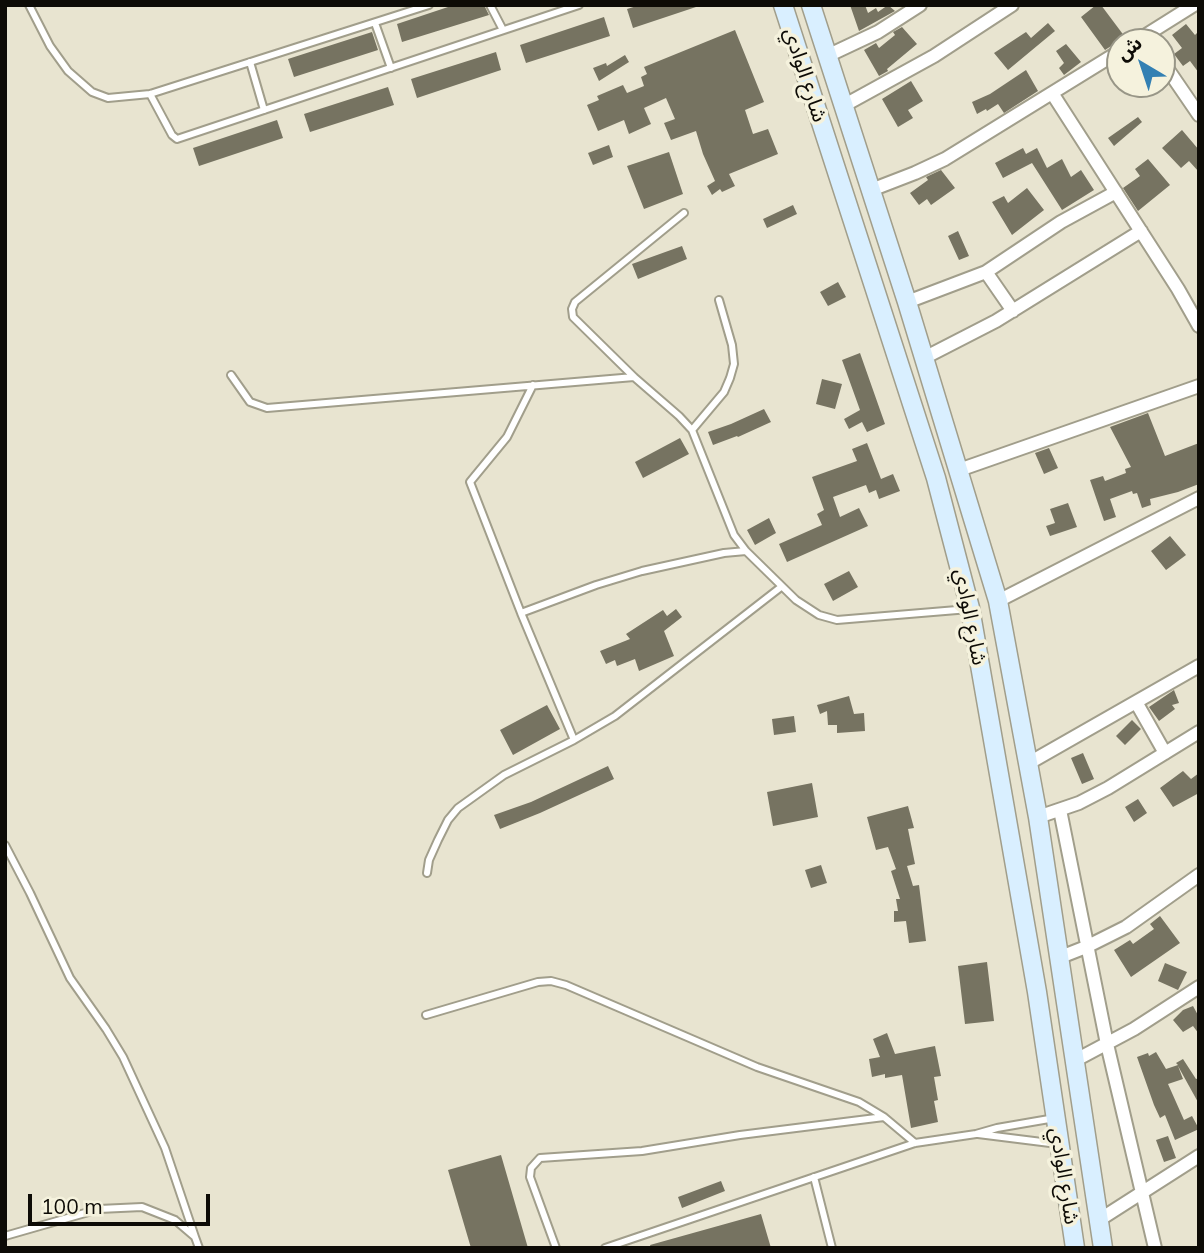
<!DOCTYPE html>
<meta charset="utf-8">
<style>
body{margin:0}
#map{position:relative;width:1204px;height:1253px;overflow:hidden;background:#e8e4d0;font-family:Mulish,"Noto Sans Arabic",sans-serif}
canvas{display:block}
.frame{position:absolute;inset:0;border:7px solid #0d0b06;pointer-events:none}
.north{position:absolute;left:1106px;top:28px;width:70px;height:70px;box-sizing:border-box;background:#f5f2dd;border:2px solid #989687;border-radius:50%;rotate:321deg;font-size:19px;font-weight:700;line-height:28px;text-align:center;color:#0d0b06}
.north::after{content:'';display:block;margin:auto;width:24px;height:32px;background:#3380b3;clip-path:polygon(50% 0,100% 100%,50% 72%,0 100%)}
.scale{position:absolute;left:28px;top:1194px;width:182px;height:32px;box-sizing:border-box;border:4px solid #0d0b06;border-top:0;padding-left:9px;font-size:21px;line-height:24px;white-space:nowrap;color:#0d0b06;-webkit-text-stroke:5px #f5f2dd;paint-order:stroke}
</style>
<div id="map">
<canvas width="1204" height="1253"></canvas>
<div class="frame"></div>
<div class="north">ش</div>
<div class="scale">100 m</div>
</div>
<script>
const ctx = document.querySelector('canvas').getContext('2d');
ctx.lineJoin = 'round';
function fillPath(path, color) { ctx.fillStyle = color; ctx.fill(path, 'evenodd'); }
const shape = rows => new Path2D(rows.map(r => 'M' + r).join(''));
function trace(path, color, width, dash) { ctx.strokeStyle = color; ctx.lineWidth = width; ctx.lineCap = dash ? 'butt' : 'round'; ctx.setLineDash(dash || []); ctx.stroke(path); }
function write(font, color, halo, rows, align = 'center') {
  ctx.font = font + ' Mulish,"Noto Sans Arabic",sans-serif'; ctx.lineWidth = 7; ctx.setLineDash([]); ctx.textBaseline = 'middle'; ctx.strokeStyle = halo; ctx.fillStyle = color; for (const [text, x, y, turn = 0] of rows) {
    ctx.save(); ctx.translate(x, y); ctx.rotate((+turn || 0) * Math.PI / 180); ctx.textAlign = isNaN(turn) ? turn : align; if (halo) ctx.strokeText(text, 0, 0); ctx.fillText(text, 0, 0); ctx.restore();
  }
}
const building = shape([
 [454,5,484,5,489,15,402,42,397,24],
 [640,5,696,5,696,7,633,28,627,9],
 [850,5,865,5,868,13,876,8,878,12,888,5,895,11,859,31],
 [1096,5,1101,5,1125,37,1105,50,1081,17],
 [604,17,610,36,526,63,520,45],
 [1048,23,1055,31,1008,70,994,53,1026,32,1031,38],
 [1186,24,1195,35,1199,31,1199,73,1190,61,1183,66,1174,54,1182,48,1172,35],
 [902,27,917,44,887,69,888,71,879,76,864,50,876,43,879,48,895,35,893,32],
 [735,30,764,102,745,110,753,134,768,129,778,154,729,174,735,186,722,192,720,189,712,195,707,186,715,181,703,154,696,131,671,140,664,123,675,119,666,98,644,108,651,124,629,134,624,120,598,131,587,105,599,100,597,96,623,85,627,93,644,86,641,77,647,74,644,67],
 [372,32,378,50,294,77,288,59],
 [1066,44,1081,62,1064,75,1059,68,1064,63,1056,51],
 [496,52,501,70,417,98,411,79],
 [625,55,629,62,599,81,593,68,606,63,607,66],
 [1026,70,1038,91,1004,113,998,104,987,111,986,109,977,114,972,102,990,94],
 [911,81,923,101,908,110,913,118,898,127,882,99],
 [388,87,394,105,310,132,304,114],
 [1138,117,1142,122,1114,146,1108,138],
 [277,120,283,138,199,166,193,148],
 [1182,130,1199,150,1199,172,1189,161,1181,168,1162,148],
 [609,145,613,157,593,165,588,153],
 [1023,148,1026,154,1037,148,1047,168,1062,159,1071,177,1081,170,1094,190,1062,210,1032,163,1003,178,995,163],
 [669,152,683,194,644,209,627,166],
 [1148,159,1170,185,1138,211,1123,188,1140,176,1135,169],
 [941,170,955,188,931,205,927,199,919,205,910,193,928,180,926,177],
 [1027,188,1044,210,1012,235,992,202,1004,196,1008,203],
 [793,205,797,214,767,228,763,219],
 [958,231,969,256,959,260,948,236],
 [682,246,687,259,638,279,632,264],
 [838,282,846,297,828,306,820,292],
 [860,353,885,424,867,432,862,422,849,429,844,419,860,410,842,360],
 [822,379,842,384,835,409,816,404],
 [764,409,771,422,738,437,737,436,713,445,708,432,731,424],
 [1148,413,1165,456,1199,443,1199,484,1178,492,1150,499,1151,505,1142,508,1137,493,1133,494,1132,491,1110,499,1116,517,1104,521,1090,480,1103,476,1105,481,1126,473,1125,469,1131,467,1110,427],
 [680,438,689,454,643,478,635,462],
 [867,443,881,479,893,474,900,491,879,499,876,490,869,493,866,485,833,497,840,517,859,508,868,526,787,562,779,544,822,525,817,514,824,510,812,477,857,461,852,449],
 [1049,448,1058,468,1044,474,1035,453],
 [1068,503,1077,527,1050,536,1046,526,1055,523,1050,509],
 [769,518,776,533,755,545,747,530],
 [1170,536,1186,555,1166,570,1151,551],
 [849,571,858,587,833,601,824,584],
 [676,609,682,617,664,631,674,656,639,671,635,659,617,666,615,660,606,664,600,651,630,639,626,634,663,610,667,616],
 [1174,690,1179,703,1172,705,1175,709,1159,721,1149,707],
 [849,696,854,714,864,713,865,731,837,733,837,725,828,725,827,711,820,714,817,705],
 [547,705,560,729,513,755,500,730],
 [794,716,796,732,774,735,772,719],
 [1132,720,1141,729,1125,745,1116,736],
 [1083,753,1094,779,1082,784,1071,758],
 [608,766,614,779,540,813,500,829,494,815,531,802],
 [1183,771,1191,779,1199,773,1199,793,1173,807,1160,788],
 [812,783,818,817,773,826,767,792],
 [1138,799,1147,813,1134,822,1125,807],
 [908,806,914,828,908,829,915,864,907,866,913,886,919,885,926,941,909,943,906,921,894,922,894,911,898,911,896,899,900,899,891,871,896,869,888,847,876,850,867,817],
 [821,865,827,883,811,888,805,870],
 [1160,916,1180,943,1131,977,1114,950,1130,940,1133,944,1154,929,1150,924],
 [987,962,994,1021,965,1024,958,966],
 [1165,963,1187,972,1178,990,1158,981],
 [1193,1006,1199,1017,1199,1034,1193,1026,1183,1032,1173,1020,1183,1010],
 [887,1033,895,1054,935,1046,941,1076,934,1077,938,1100,934,1101,938,1122,911,1128,902,1075,885,1078,885,1074,872,1077,869,1059,880,1057,873,1039],
 [1156,1052,1166,1069,1178,1065,1176,1063,1183,1059,1196,1079,1199,1078,1199,1104,1178,1066,1183,1079,1168,1084,1184,1120,1192,1116,1199,1129,1175,1140,1165,1115,1160,1118,1154,1105,1137,1057,1148,1053,1149,1056],
 [1168,1136,1176,1158,1164,1162,1156,1140],
 [501,1155,528,1248,471,1248,448,1170],
 [721,1181,725,1191,682,1208,678,1197],
 [761,1214,771,1248,651,1248,650,1245]
]);
const lane = shape([
 [29,5,50,46,68,71,92,92,108,98,150,94,429,5],
 [490,5,503,30],
 [375,23,391,68],
 [250,62,264,110],
 [150,94,172,135,177,139,579,5],
 [684,213,575,302,572,309,573,317,634,377,679,416,692,430,734,535,746,551,796,600,819,615,837,620,969,609],
 [231,375,250,402,267,408,634,377],
 [533,385,507,437,470,482,521,613,574,740],
 [692,430,724,392,730,378,734,364,732,345,719,300],
 [521,613,596,585,642,571,724,553,746,551],
 [5,845,30,893,70,978,106,1029,123,1057,165,1148,195,1237],
 [427,873,429,860,438,840,448,820,458,808,504,775,574,740,615,716,781,587],
 [426,1015,538,982,551,981,566,985,757,1067,859,1102,884,1117,915,1143],
 [978,1134,1058,1144],
 [814,1177,832,1248],
 [5,1236,99,1209,142,1207,175,1220,195,1237,199,1248],
 [556,1248,530,1177,531,1168,540,1158,642,1151,740,1135,884,1117],
 [605,1248,915,1143,976,1134,997,1128,1055,1118]
]);
const street = shape([
 [1135,42,1194,5],
 [827,56,878,32,920,5],
 [1162,61,1199,115],
 [1052,93,1178,289,1199,326],
 [843,106,934,56,1012,5],
 [871,190,915,173,945,159,1120,51],
 [986,272,1013,311],
 [907,302,986,272,1061,222,1116,192],
 [924,358,996,321,1141,231],
 [959,470,1199,386],
 [998,601,1199,498],
 [1136,702,1165,753],
 [1029,763,1199,666],
 [1060,810,1107,1044,1155,1248],
 [1038,817,1079,803,1108,788,1199,732],
 [1058,958,1086,947,1126,927,1199,875],
 [1074,1061,1134,1029,1199,987],
 [1099,1220,1199,1156]
]);
const secondary = shape([
 [783,5,936,478,970,608,1037,992,1075,1248],
 [811,5,907,302,998,601,1038,817,1103,1248]
]);
const streetNames = [
 ["شارع الوادي",805,75,72],
 ["شارع الوادي",970,617,79],
 ["شارع الوادي",1064,1176,81]
];
fillPath(building, '#767361');
trace(lane, '#a19e8b', 10);
trace(street, '#a19e8b', 16);
trace(secondary, '#a19e8b', 21);
trace(lane, '#fff', 6);
trace(street, '#fff', 12);
trace(secondary, '#d9efff', 18);
write('21px', '#0d0b06', '#f5f2dd', streetNames);
</script>
